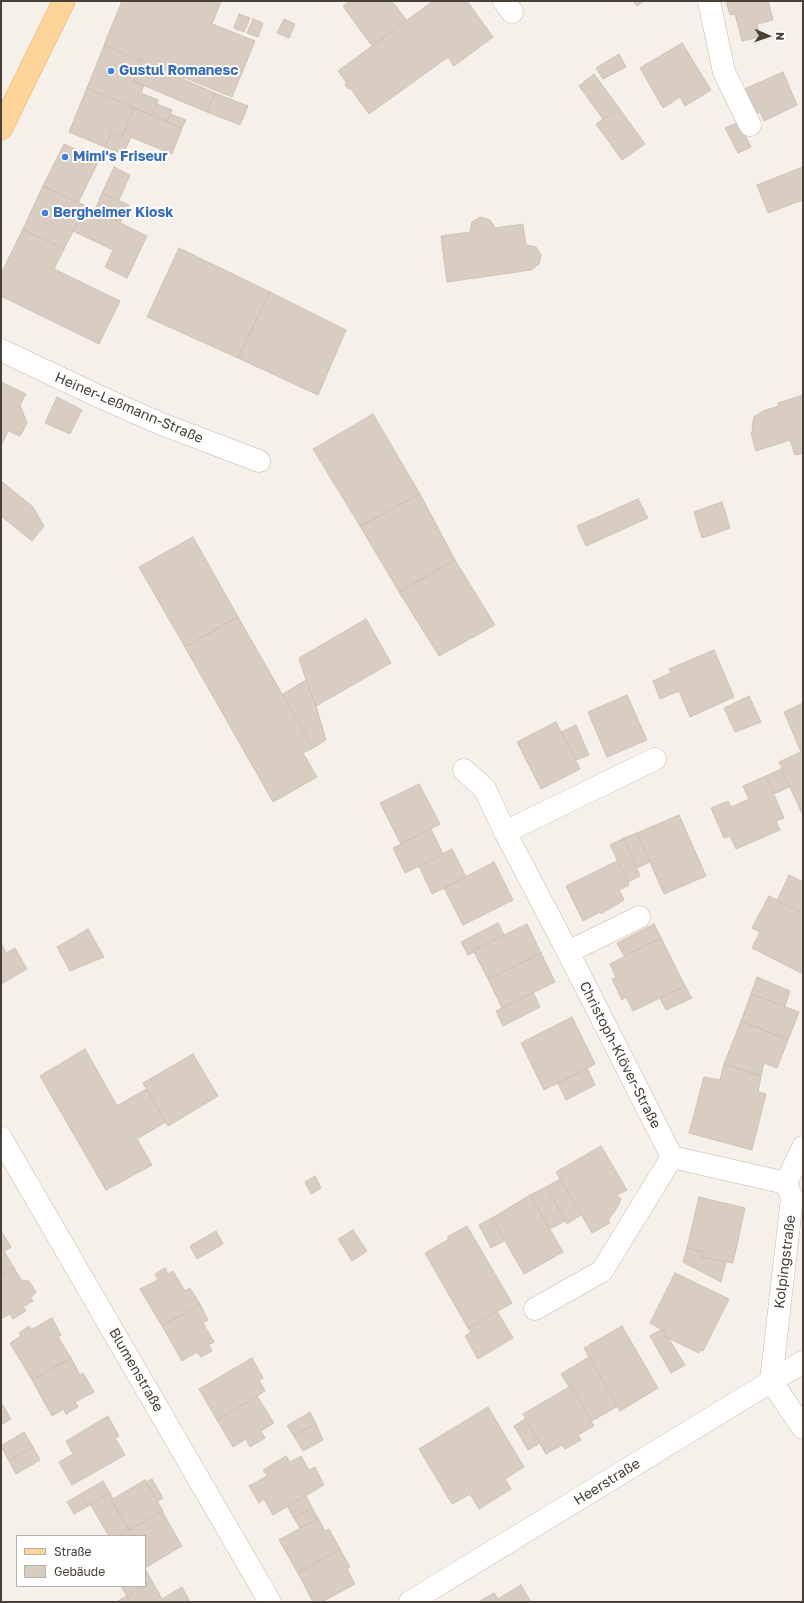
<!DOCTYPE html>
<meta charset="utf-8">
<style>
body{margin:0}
#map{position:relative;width:804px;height:1603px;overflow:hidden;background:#f5f0e9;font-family:"Golos Text",sans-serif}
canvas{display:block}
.frame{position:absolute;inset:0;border:2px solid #494037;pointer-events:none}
.legend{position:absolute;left:16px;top:1535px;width:130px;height:52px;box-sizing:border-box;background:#fff;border:1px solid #b6b3af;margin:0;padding:5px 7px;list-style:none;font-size:12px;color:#494037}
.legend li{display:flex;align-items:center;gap:8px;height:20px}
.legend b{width:20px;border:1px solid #b6b3af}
.north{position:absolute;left:748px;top:16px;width:40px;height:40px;-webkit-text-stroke:3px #fff;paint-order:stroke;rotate:92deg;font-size:11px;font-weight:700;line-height:16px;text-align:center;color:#494037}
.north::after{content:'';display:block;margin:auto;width:14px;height:18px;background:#494037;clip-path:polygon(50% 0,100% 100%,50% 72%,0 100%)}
</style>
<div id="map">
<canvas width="804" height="1603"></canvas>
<div class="frame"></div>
<ul class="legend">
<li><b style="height:5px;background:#fed499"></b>Straße</li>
<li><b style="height:11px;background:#d9cdc2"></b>Gebäude</li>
</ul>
<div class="north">N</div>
</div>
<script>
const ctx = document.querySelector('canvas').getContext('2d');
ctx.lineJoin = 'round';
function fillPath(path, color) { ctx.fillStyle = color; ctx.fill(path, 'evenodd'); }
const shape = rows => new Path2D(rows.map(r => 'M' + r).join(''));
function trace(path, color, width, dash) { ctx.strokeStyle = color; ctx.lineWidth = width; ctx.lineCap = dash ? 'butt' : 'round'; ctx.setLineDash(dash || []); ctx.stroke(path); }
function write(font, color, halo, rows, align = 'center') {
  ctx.font = font + ' "Golos Text",sans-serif'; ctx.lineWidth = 4; ctx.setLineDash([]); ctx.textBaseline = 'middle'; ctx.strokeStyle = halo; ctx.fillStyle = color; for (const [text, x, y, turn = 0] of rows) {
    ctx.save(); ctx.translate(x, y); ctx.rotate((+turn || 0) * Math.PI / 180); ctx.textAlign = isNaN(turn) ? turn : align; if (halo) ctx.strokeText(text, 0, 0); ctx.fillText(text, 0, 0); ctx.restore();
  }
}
const building = shape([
 [122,1,217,1,221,2,212,24,255,41,232,97,104,45,122,1],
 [350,1,392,1,407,21,372,46,343,6,350,1],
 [433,1,467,1,493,37,454,66,448,57,369,114,350,88,348,89,345,84,347,83,338,71,433,1],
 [633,1,644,1,637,6,633,1],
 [726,1,750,1,750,2,768,1,773,20,757,24,760,37,742,41,735,14,730,15,726,1],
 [239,14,250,18,244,32,234,28,239,14],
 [253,19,263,23,258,37,247,33,253,19],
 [284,19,295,24,289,38,277,33,284,19],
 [682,43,711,90,685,106,680,97,663,108,640,68,682,43],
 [104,46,141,61,133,81,144,86,141,93,158,100,152,115,87,88,104,46],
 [619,54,626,67,603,79,596,68,619,54],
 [141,61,215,93,207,112,133,81,141,61],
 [783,72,797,105,764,121,760,112,753,115,740,91,783,72],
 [594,74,619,108,603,119,579,86,594,74],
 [87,88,134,108,121,138,111,132,105,147,69,132,87,88],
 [215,93,248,106,240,125,207,112,215,93],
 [157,104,172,110,167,121,152,115,157,104],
 [134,108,182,128,172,154,131,137,123,154,105,147,111,132,121,138,134,108],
 [619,108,645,144,622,160,596,124,619,108],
 [170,114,186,120,182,128,167,121,170,114],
 [739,122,751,147,738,153,725,128,739,122],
 [64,144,99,160,78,203,43,186,64,144],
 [114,167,130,175,119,200,102,193,114,167],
 [803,167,803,200,768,213,757,185,803,167],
 [43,186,86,206,64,249,23,229,43,186],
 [102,193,129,205,120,223,95,210,102,193],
 [86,206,147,236,127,278,105,267,113,250,73,231,86,206],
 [480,217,490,220,495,228,523,224,526,245,536,247,541,255,539,264,531,270,447,282,441,236,470,232,472,222,480,217],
 [23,229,64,249,54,269,120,301,99,344,1,296,1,274,23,229],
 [179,248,270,292,238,358,147,317,179,248],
 [270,292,346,330,318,395,238,358,270,292],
 [1,382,26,394,20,405,27,423,20,436,8,431,1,446,1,382],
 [803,395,803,453,795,455,790,440,756,451,751,433,753,432,752,427,754,417,763,411,779,406,778,403,803,395],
 [57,397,82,410,70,434,45,423,57,397],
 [373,414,420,494,360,526,313,449,373,414],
 [1,481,33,507,44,526,32,541,1,516,1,481],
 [420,494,455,560,399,592,360,526,420,494],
 [638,499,648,518,586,546,577,526,638,499],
 [722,502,730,528,702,538,694,512,722,502],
 [193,537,238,617,185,647,139,567,193,537],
 [455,560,495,625,439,656,399,592,455,560],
 [238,617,313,748,303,753,317,777,273,802,185,647,238,617],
 [366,619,391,663,316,706,306,680,299,658,366,619],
 [714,650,734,697,690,717,679,691,660,699,653,681,671,673,669,669,714,650],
 [306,680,316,706,326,740,313,748,283,694,306,680],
 [627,695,647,740,607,757,588,712,627,695],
 [749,696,761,722,735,732,724,708,749,696],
 [803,703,803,751,801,752,784,712,803,703],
 [556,722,580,769,541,789,517,742,556,722],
 [576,725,589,755,576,760,561,732,576,725],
 [803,751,803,816,779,762,803,751],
 [781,769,789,787,774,794,766,776,781,769],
 [766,776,784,818,776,821,780,830,736,849,730,836,724,838,711,808,728,801,731,807,749,799,743,786,766,776],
 [419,784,440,824,401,844,380,803,419,784],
 [679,815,706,876,664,894,637,833,679,815],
 [431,829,443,854,405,873,393,848,431,829],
 [637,833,650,862,637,868,624,838,637,833],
 [624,838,640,876,628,882,610,845,624,838],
 [452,849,466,877,432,894,419,866,452,849],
 [617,861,629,885,619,890,624,900,601,914,600,912,583,921,566,886,617,861],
 [494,862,513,900,463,925,444,888,494,862],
 [789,875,803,882,803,913,777,901,789,875],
 [769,896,803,913,803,974,752,948,760,932,752,928,769,896],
 [498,923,504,935,473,950,474,952,468,955,461,942,498,923],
 [527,924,541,953,488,979,473,950,527,924],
 [654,924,661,938,624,956,617,943,654,924],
 [88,929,104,957,70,971,57,947,88,929],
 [661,938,685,986,633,1011,626,997,622,1000,612,979,616,978,610,964,661,938],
 [1,943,6,953,15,948,27,969,1,984,1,943],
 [541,953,555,982,502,1008,488,979,541,953],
 [757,977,790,991,785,1006,751,994,757,977],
 [685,986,692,998,666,1010,660,998,685,986],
 [533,992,540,1007,503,1026,496,1011,533,992],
 [751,994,799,1012,788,1040,741,1021,751,994],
 [572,1017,595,1064,544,1090,521,1043,572,1017],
 [741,1021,788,1040,777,1068,764,1063,761,1076,724,1064,741,1021],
 [85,1049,117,1106,146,1089,166,1122,137,1139,152,1165,106,1190,40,1076,85,1049],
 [193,1054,218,1096,168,1126,143,1083,193,1054],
 [724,1064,761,1076,758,1092,766,1094,752,1150,689,1133,704,1077,720,1080,724,1064],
 [587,1068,595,1085,566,1100,558,1083,587,1068],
 [601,1146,627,1190,617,1195,621,1199,617,1208,608,1220,610,1223,592,1233,556,1172,601,1146],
 [315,1176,321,1188,311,1194,305,1182,315,1176],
 [560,1179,581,1215,567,1224,546,1187,560,1179],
 [546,1187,565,1221,550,1229,530,1195,546,1187],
 [530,1195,563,1252,524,1274,492,1218,530,1195],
 [699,1197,745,1208,733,1263,702,1257,703,1252,687,1248,699,1197],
 [492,1218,504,1241,491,1248,479,1225,492,1218],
 [467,1226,512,1303,468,1328,425,1253,449,1239,447,1237,467,1226],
 [353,1230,367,1251,352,1261,338,1239,353,1230],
 [1,1231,11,1247,4,1251,14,1268,1,1275,1,1231],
 [216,1231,223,1244,197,1259,190,1246,216,1231],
 [687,1248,703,1252,702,1257,726,1262,721,1282,683,1262,687,1248],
 [14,1268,21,1280,29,1281,36,1292,31,1298,33,1301,23,1307,26,1311,13,1319,10,1314,1,1319,1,1275,14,1268],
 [165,1268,168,1274,173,1271,185,1291,190,1288,200,1304,162,1326,140,1289,158,1280,155,1274,165,1268],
 [675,1273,729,1299,703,1351,701,1350,699,1353,664,1336,666,1332,650,1323,675,1273],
 [200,1304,208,1320,203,1323,214,1342,209,1345,212,1351,201,1357,197,1352,182,1361,162,1326,200,1304],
 [497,1311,513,1338,478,1359,465,1336,471,1332,468,1328,497,1311],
 [52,1318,61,1335,58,1337,71,1358,32,1380,10,1343,21,1336,19,1333,29,1326,31,1330,52,1318],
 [622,1326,658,1388,620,1411,584,1348,622,1326],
 [662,1329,666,1332,664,1336,669,1339,685,1365,671,1373,650,1336,662,1329],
 [589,1357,618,1406,592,1421,571,1386,569,1387,561,1374,589,1357],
 [71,1358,80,1375,83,1373,94,1392,75,1402,78,1407,66,1414,64,1409,52,1416,32,1380,71,1358],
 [252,1358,263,1378,259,1380,265,1391,217,1420,199,1389,252,1358],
 [571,1386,594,1426,578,1435,581,1440,565,1449,562,1445,546,1454,523,1414,571,1386],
 [257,1396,274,1423,261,1431,265,1438,250,1447,246,1439,233,1447,217,1420,257,1396],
 [1,1402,11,1419,1,1425,1,1402],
 [488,1407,524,1467,505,1479,511,1489,479,1509,470,1494,452,1504,419,1449,488,1407],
 [310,1412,316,1424,294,1436,287,1426,310,1412],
 [108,1416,119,1436,115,1438,125,1455,72,1485,59,1462,73,1454,66,1441,108,1416],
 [525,1419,540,1443,528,1450,514,1426,525,1419],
 [316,1424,323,1440,303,1451,294,1436,316,1424],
 [24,1432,33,1447,9,1461,1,1446,24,1432],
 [33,1447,40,1460,16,1474,9,1461,33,1447],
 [286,1456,290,1462,301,1456,309,1470,315,1467,324,1485,273,1515,264,1499,259,1503,249,1486,267,1476,263,1470,286,1456],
 [152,1479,163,1498,158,1501,146,1482,152,1479],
 [145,1480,163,1511,129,1530,111,1500,145,1480],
 [103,1481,110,1493,88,1506,81,1494,103,1481],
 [110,1493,113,1499,111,1500,129,1530,119,1536,109,1536,90,1504,110,1493],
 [81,1494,88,1506,74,1514,67,1502,81,1494],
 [306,1496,312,1508,294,1518,287,1506,306,1496],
 [312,1508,318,1518,300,1528,294,1518,312,1508],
 [162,1511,182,1546,145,1568,145,1536,119,1536,162,1511],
 [318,1518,325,1531,329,1529,340,1549,298,1573,279,1540,318,1518],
 [340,1549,350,1567,347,1569,355,1584,322,1602,313,1602,298,1573,340,1549],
 [145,1569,152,1581,145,1585,145,1569],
 [152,1581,162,1599,182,1587,190,1602,130,1602,127,1596,152,1581],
 [521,1585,531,1602,478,1602,494,1593,498,1599,521,1585],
 [121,1586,143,1586,127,1596,121,1586],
 [127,1596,130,1602,116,1602,127,1596]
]);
const minor = shape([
 [504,1,512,12],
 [709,1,724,72,750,125],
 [1,350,98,396,159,423,259,461],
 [464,770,485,789,505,832,568,952,672,1157,602,1271,535,1309],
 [505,832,655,759],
 [568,952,639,917],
 [1,1138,270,1602],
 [803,1147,786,1183,792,1198,771,1381,803,1428],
 [672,1157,786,1183],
 [410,1602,803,1362]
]);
const major = shape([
 [1,129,64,1]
]);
const markers = [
 [111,71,4,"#3f7fe0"],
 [65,157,4,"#3f7fe0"],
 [45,213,4,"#3f7fe0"]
];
const shopNames = [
 ["Gustul Romanesc",119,71],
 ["Mimi's Friseur",73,157],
 ["Bergheimer Kiosk",53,213]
];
const streetNames = [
 ["Heiner-Leßmann-Straße",129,408,23],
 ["Christoph-Klöver-Straße",620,1055,63],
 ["Kolpingstraße",785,1262,-83],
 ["Blumenstraße",136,1370,60],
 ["Heerstraße",607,1482,-32]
];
fillPath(building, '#d9cdc2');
trace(building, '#d1c1b2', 1);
trace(minor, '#c3b9af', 23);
trace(major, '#e4ae68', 23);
trace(minor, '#fff', 22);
trace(major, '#fed499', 22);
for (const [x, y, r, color] of markers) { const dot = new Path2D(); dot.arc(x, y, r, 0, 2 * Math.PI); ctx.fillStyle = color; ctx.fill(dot); trace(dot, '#fff', 1.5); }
write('bold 14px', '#366cbe', '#fff', shopNames, 'left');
write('14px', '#494037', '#fff', streetNames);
</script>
